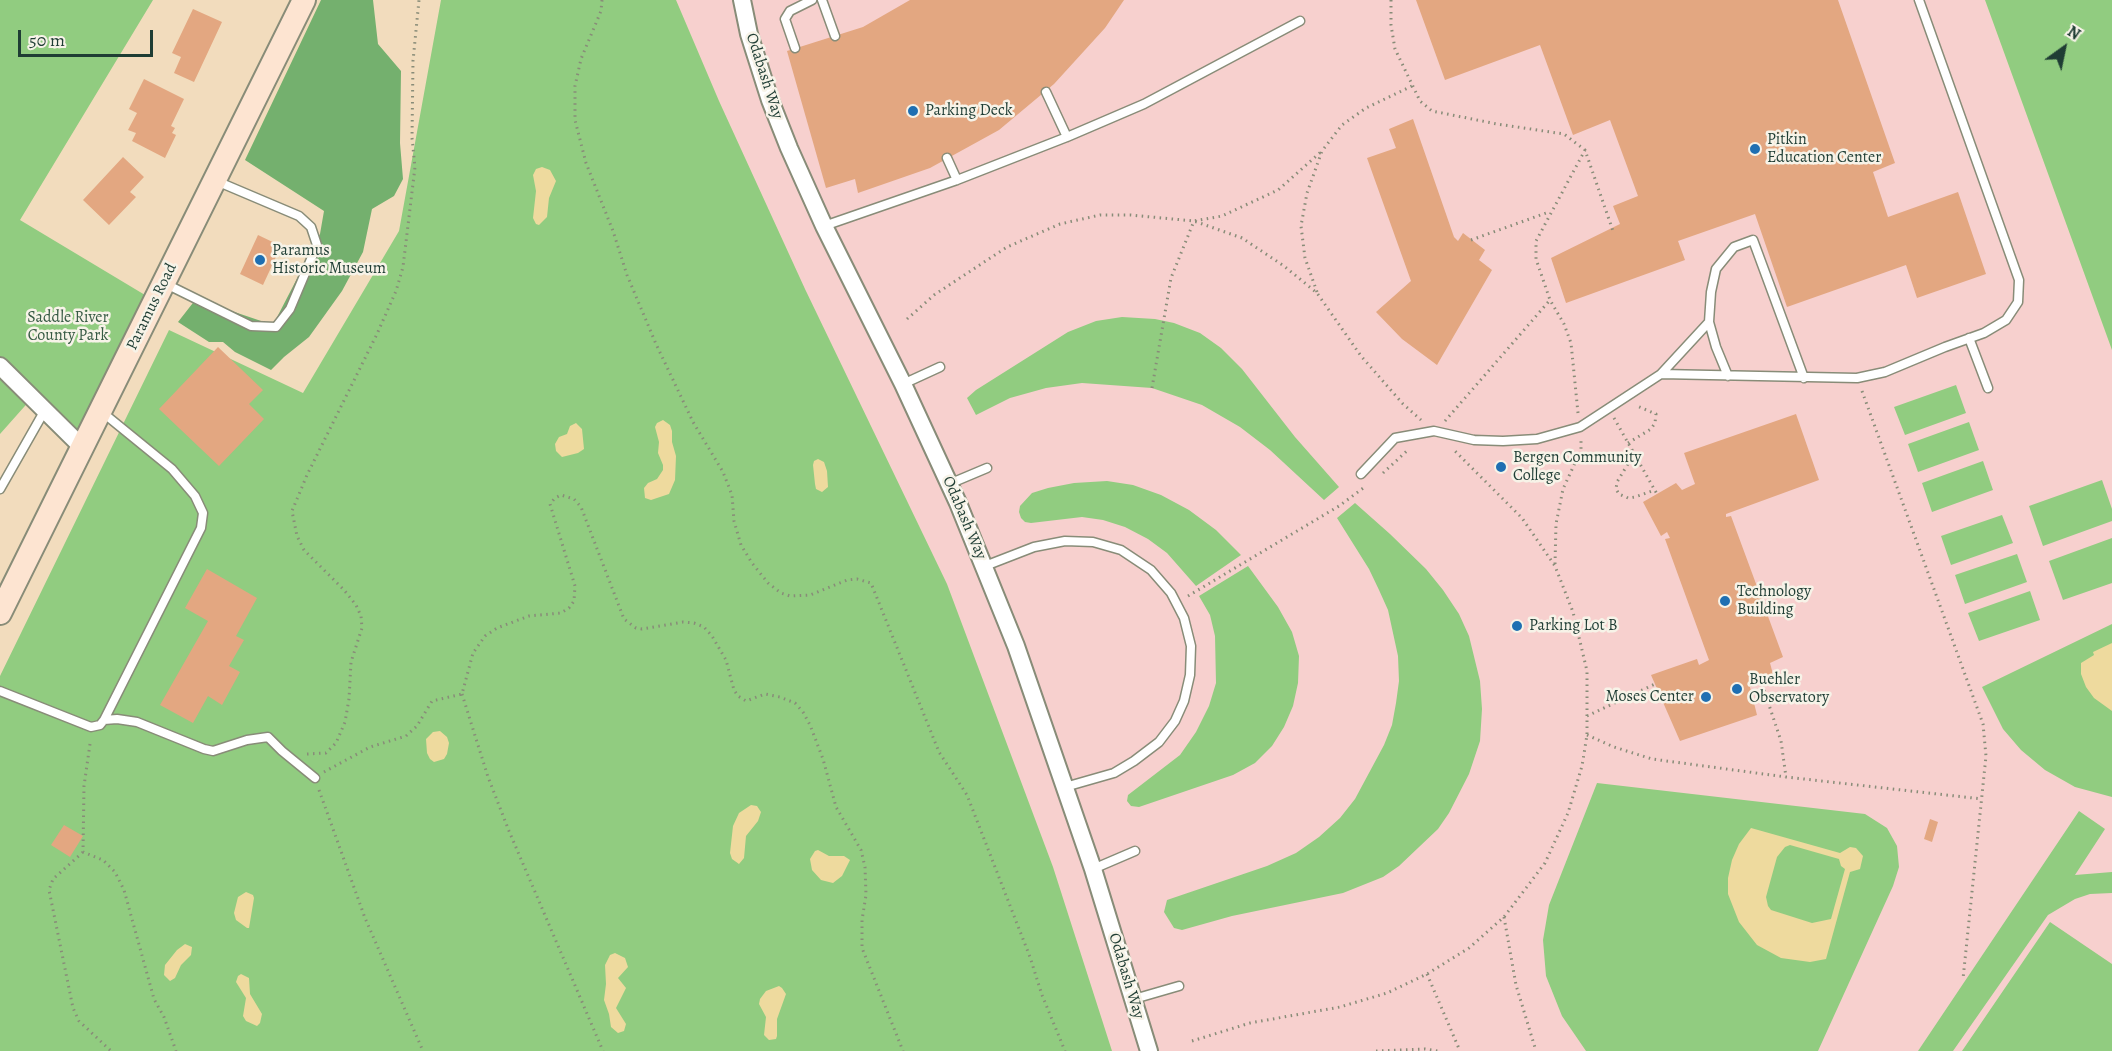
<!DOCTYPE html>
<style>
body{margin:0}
#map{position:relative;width:2112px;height:1051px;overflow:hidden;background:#f2dcbd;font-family:Alegreya,serif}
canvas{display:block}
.north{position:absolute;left:2034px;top:18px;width:60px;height:60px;-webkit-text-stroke:4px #f7f3e8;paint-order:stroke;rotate:33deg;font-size:16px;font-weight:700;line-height:24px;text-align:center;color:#1f3d34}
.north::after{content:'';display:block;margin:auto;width:21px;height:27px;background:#1f3d34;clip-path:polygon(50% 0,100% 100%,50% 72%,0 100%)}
.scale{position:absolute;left:18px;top:30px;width:135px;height:27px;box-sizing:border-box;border:3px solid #1f3d34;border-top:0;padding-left:8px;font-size:18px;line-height:21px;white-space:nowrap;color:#1f3d34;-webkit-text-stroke:4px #f7f3e8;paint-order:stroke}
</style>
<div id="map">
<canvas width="2112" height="1051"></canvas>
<div class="north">N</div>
<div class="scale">50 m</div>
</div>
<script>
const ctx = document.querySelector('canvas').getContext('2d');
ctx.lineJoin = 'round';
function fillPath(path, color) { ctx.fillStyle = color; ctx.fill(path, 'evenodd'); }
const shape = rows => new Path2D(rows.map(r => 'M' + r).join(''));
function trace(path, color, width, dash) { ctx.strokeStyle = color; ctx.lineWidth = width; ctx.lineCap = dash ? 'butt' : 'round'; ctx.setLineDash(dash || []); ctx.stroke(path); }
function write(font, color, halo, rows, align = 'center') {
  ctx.font = font + ' Alegreya,serif'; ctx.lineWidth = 5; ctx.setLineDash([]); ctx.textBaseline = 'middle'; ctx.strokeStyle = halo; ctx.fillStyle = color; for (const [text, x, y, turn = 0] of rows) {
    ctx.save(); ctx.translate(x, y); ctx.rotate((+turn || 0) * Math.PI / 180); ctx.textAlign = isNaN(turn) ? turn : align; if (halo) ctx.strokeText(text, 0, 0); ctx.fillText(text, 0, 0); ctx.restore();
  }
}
const built = shape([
 [676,0,1985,0,2112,350,2112,1051,1112,1051,1053,867,947,584,805,289,719,101]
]);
const green = shape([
 [0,0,153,0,20,220,155,301,82,447,32,398,0,434],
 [441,0,676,0,719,101,805,289,947,584,1053,867,1112,1051,0,1051,0,676,169,330,303,393,399,231],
 [1985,0,2112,0,2112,350],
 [1122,317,1155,319,1174,323,1200,333,1221,348,1242,369,1295,437,1339,487,1324,500,1270,450,1240,427,1202,405,1152,388,1082,383,1046,388,1010,398,976,415,967,398,976,390,1068,332,1096,321],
 [1956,385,1966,413,1905,435,1894,407],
 [1969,422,1979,450,1918,472,1908,444],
 [1983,461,1993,490,1932,512,1922,483],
 [2102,480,2112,509,2112,521,2043,546,2029,506],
 [1107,481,1133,485,1161,495,1189,510,1216,530,1241,555,1196,586,1167,553,1148,539,1125,527,1103,520,1082,517,1031,523,1025,522,1021,518,1019,512,1020,506,1032,493,1048,488,1074,483],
 [1355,503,1390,534,1426,569,1443,590,1459,614,1469,636,1480,681,1482,709,1480,741,1469,774,1449,813,1438,829,1399,866,1383,877,1343,893,1232,916,1182,930,1174,928,1164,912,1167,900,1267,866,1296,853,1319,837,1340,818,1355,799,1384,745,1392,725,1396,703,1399,681,1398,656,1388,610,1379,590,1369,569,1337,518],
 [2002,515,2013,543,1951,565,1941,536],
 [2112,538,2112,583,2063,600,2049,561],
 [2017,554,2027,582,1965,604,1955,575],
 [1248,566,1278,607,1292,632,1299,656,1298,683,1293,706,1284,727,1272,746,1255,763,1233,775,1139,807,1131,806,1127,801,1128,795,1180,755,1196,732,1209,706,1216,683,1215,636,1210,615,1199,596],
 [2030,591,2040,620,1979,641,1968,613],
 [2112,624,2112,797,2075,787,2045,770,2021,750,2003,729,1982,687],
 [1597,783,1865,814,1887,828,1897,846,1899,867,1893,886,1818,1051,1586,1051,1562,1016,1546,976,1543,940,1549,905],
 [2079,811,2105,829,2075,875,2112,872,2112,893,2090,894,2075,899,2048,915,1953,1051,1918,1051],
 [2050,922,2112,964,2112,1051,1962,1051]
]);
const forest = shape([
 [321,0,373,0,378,44,401,71,400,143,403,179,394,196,372,209,363,252,342,291,309,337,284,357,271,370,235,352,223,342,209,342,178,322,196,299,273,325,320,234,324,211,245,160]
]);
const sand = shape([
 [542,167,550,170,556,181,549,198,547,217,539,225,536,224,533,218,536,191,533,175,536,169],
 [663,420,670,425,672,431,672,442,676,456,675,480,669,494,651,500,645,498,644,488,648,483,657,479,663,470,663,465,658,453,659,442,655,427,657,423],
 [576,423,582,429,584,449,578,453,562,457,556,451,555,444,559,437,567,434,570,426],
 [818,459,824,462,827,471,828,487,822,492,816,489,815,484,813,465,814,461],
 [2112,643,2112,711,2094,698,2086,687,2081,674,2081,663,2094,655,2093,652],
 [440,731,447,737,449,743,447,754,444,759,434,762,430,759,427,753,426,739,433,732],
 [751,805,757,806,761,812,758,821,746,836,744,858,739,864,732,859,730,853,733,826,739,813],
 [1751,828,1840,853,1850,847,1856,848,1863,856,1860,869,1850,872,1826,959,1810,962,1781,958,1757,945,1739,922,1728,894,1728,878,1732,860,1739,844],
 [1790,845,1839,859,1841,866,1845,869,1831,919,1812,923,1771,910,1768,906,1766,897,1777,857,1785,847],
 [818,850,829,856,844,856,850,860,842,876,833,883,821,880,812,870,810,859,815,851],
 [246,892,253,895,254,898,249,928,247,928,236,920,234,913,238,897],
 [185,944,192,947,191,955,181,965,175,978,170,981,164,975,165,965,177,950],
 [615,953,625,958,628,967,618,978,626,988,616,1008,626,1024,624,1031,618,1033,611,1027,609,1014,604,1000,606,984,605,965,610,955],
 [241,974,249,978,250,994,262,1014,260,1023,257,1026,246,1021,243,1016,246,998,236,982,238,976],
 [779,986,782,988,786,994,777,1019,777,1036,776,1039,769,1040,764,1035,766,1017,759,1004,760,999,766,991]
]);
const building = shape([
 [910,0,1124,0,1105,28,1054,84,999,130,930,168,858,193,855,179,826,188,787,51,863,27],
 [1416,0,1838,0,1895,163,1873,172,1888,217,1958,192,1986,274,1917,298,1906,265,1787,307,1755,214,1678,241,1685,260,1566,303,1551,258,1620,224,1613,206,1638,196,1610,120,1573,135,1540,45,1445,80],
 [193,9,222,22,194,82,174,73,181,57,172,53],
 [144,79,184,99,171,126,175,128,172,133,176,135,165,158,132,141,136,133,128,130,137,113,129,109],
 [1413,119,1454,237,1458,241,1463,233,1485,250,1479,260,1492,270,1437,365,1402,339,1376,312,1411,281,1367,158,1396,148,1389,129],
 [123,157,144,177,130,192,136,197,109,225,83,200],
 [258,235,281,246,263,285,240,274],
 [218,347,263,390,249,404,264,419,219,466,159,409],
 [1796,414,1819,480,1726,514,1726,517,1731,516,1783,657,1770,663,1774,678,1750,687,1757,715,1680,741,1651,675,1697,659,1699,665,1709,660,1665,539,1670,538,1667,532,1661,536,1643,502,1676,483,1682,490,1695,484,1684,453],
 [207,569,257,598,236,636,244,640,229,666,240,672,222,705,208,696,193,723,160,705,208,621,185,608],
 [1930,819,1938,822,1932,842,1924,839],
 [64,825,83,836,70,857,51,845]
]);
const path = shape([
 [602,0,601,11,581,59,575,86,575,120,586,163,613,231,627,275,656,344,693,422,723,472,732,495,734,521,741,545,752,563,768,583,781,593,790,596,810,595,847,580,857,579,871,583,939,752,967,795,1030,957,1042,995,1065,1051],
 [1391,0,1391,25,1395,49,1420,101,1432,111,1497,124,1564,134,1585,150,1613,231],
 [1471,240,1549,212],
 [1317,292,1305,258,1301,226,1307,193,1322,151,1342,125,1366,108,1412,86],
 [907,319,934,295,1007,247,1060,224,1100,215,1130,215,1194,221,1242,238,1284,266,1317,293,1361,356,1403,404,1421,420],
 [1152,388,1171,278,1194,221,1222,216,1278,190,1322,151],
 [1862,391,1983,724,1986,756,1963,979],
 [1578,413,1571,343,1564,324,1550,300,1536,259,1536,241,1585,150],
 [1614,418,1657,494],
 [1445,421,1550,300],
 [1628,443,1651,429,1655,423,1656,414,1637,406],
 [1634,454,1617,482,1616,489,1619,494,1628,498,1635,497,1655,490],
 [1383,473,1409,449],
 [1555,564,1556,524,1563,489,1581,450,1581,440],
 [1188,596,1339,506,1366,486],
 [1764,690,1781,741,1786,777],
 [462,694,488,777,509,831,603,1051],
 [1587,716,1655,684],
 [1587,735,1614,747,1652,759,1786,777,1982,799],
 [90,744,84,786,83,852,103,860,115,872,124,890,154,999,164,1017,176,1051],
 [307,754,326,753,336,743,345,722,349,699,351,662,362,628,361,616,356,605,344,590,304,550,297,536,292,511,307,475,377,334,396,291,403,267,415,167,412,138,413,61,419,0],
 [324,772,370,747,406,736,417,726,432,701,462,694,473,653,485,636,497,628,529,616,561,613,569,608,574,601,575,586,550,504,555,498,561,495,574,499,581,507,624,619,636,628,642,629,683,622,694,623,704,627,712,636,726,660,734,690,738,696,746,701,765,694,780,697,795,703,803,712,810,725,823,759,836,807,861,850,865,867,866,895,862,920,862,948,903,1051],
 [319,790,365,918,423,1051],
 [83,852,53,879,49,890,73,1008,79,1021,111,1051],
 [1504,917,1516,985,1536,1051],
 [1427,974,1460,1051],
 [1192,1041,1250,1023,1340,1007,1387,993,1427,974,1469,948,1504,917,1545,863,1568,813,1582,766,1587,735,1587,671,1573,612,1555,566,1522,518,1453,449],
 [1376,1051,1425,1049,1438,1051]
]);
const lane = shape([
 [822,0,835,36],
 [795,48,785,19,790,11,812,0],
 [1046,92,1067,137],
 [947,158,957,180],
 [824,226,957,180,1067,137,1144,104,1300,21],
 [164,283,251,326,276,327,290,309,317,245,311,227,299,216,214,180],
 [1709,322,1716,347,1728,376],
 [1969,338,1988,388],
 [1661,374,1709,322,1711,292,1716,269,1734,247,1753,240,1804,378],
 [903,384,940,367],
 [102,412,172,469,195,496,203,513,201,528,104,720],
 [1361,474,1395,438,1434,431,1474,440,1503,441,1537,439,1580,427,1661,374,1857,378,1885,372,1945,347,1984,333,2006,320,2018,302,2019,280,1919,0],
 [949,484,987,468],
 [0,489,45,410],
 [985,566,1034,547,1065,541,1093,542,1121,550,1151,570,1171,593,1184,618,1191,646,1190,675,1184,701,1175,721,1159,742,1134,761,1114,773,1065,787],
 [0,691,91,727,100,725,104,720,117,719,137,722,204,749,213,751,247,740,268,737,282,751,315,778],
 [1093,869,1135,851],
 [1134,999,1179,986]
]);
const street = shape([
 [742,0,749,34,770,100,789,148,824,226,903,384,958,503,1016,646,1093,869,1149,1051],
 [0,366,82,447]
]);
const secondary = shape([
 [0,613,304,0]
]);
const markers = [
 [913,111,6,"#1f6fb2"],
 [1755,149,6,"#1f6fb2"],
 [260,260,6,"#1f6fb2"],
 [1501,467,6,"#1f6fb2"],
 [1725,601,6,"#1f6fb2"],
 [1517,626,6,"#1f6fb2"],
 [1737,689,6,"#1f6fb2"],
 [1706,697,6,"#1f6fb2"]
];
const streetNames = [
 ["Odabash Way",764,76,72],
 ["Paramus Road",152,307,-64],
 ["Odabash Way",964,518,67],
 ["Odabash Way",1126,976,73]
];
const poiNames = [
 ["Parking Deck",925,111],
 ["Pitkin",1767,140],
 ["Education Center",1767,158],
 ["Paramus",272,251],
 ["Historic Museum",272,269],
 ["Bergen Community",1513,458],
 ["College",1513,476],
 ["Technology",1737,592],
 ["Building",1737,610],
 ["Parking Lot B",1529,626],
 ["Buehler",1749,680],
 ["Observatory",1749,698],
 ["Moses Center",1694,697,"right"]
];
const parkNames = [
 ["Saddle River",68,318],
 ["County Park",68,336]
];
fillPath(built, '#f7d0ce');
fillPath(green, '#91cc80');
fillPath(forest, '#74b06e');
fillPath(sand, '#eeda9e');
fillPath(building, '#e3a781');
trace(lane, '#888c78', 11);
trace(street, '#888c78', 20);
trace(secondary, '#888c78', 26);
trace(path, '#888c78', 3, [1.5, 4.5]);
trace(lane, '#fff', 8);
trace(street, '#fff', 16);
trace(secondary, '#fde4d1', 22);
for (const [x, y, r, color] of markers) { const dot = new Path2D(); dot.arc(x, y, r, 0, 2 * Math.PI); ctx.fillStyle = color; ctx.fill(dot); trace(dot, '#f7f3e8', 2); }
write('16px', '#1f3d34', '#f7f3e8', streetNames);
write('16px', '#1f3d34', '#f7f3e8', poiNames, 'left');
write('16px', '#365a43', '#f7f3e8', parkNames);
</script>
